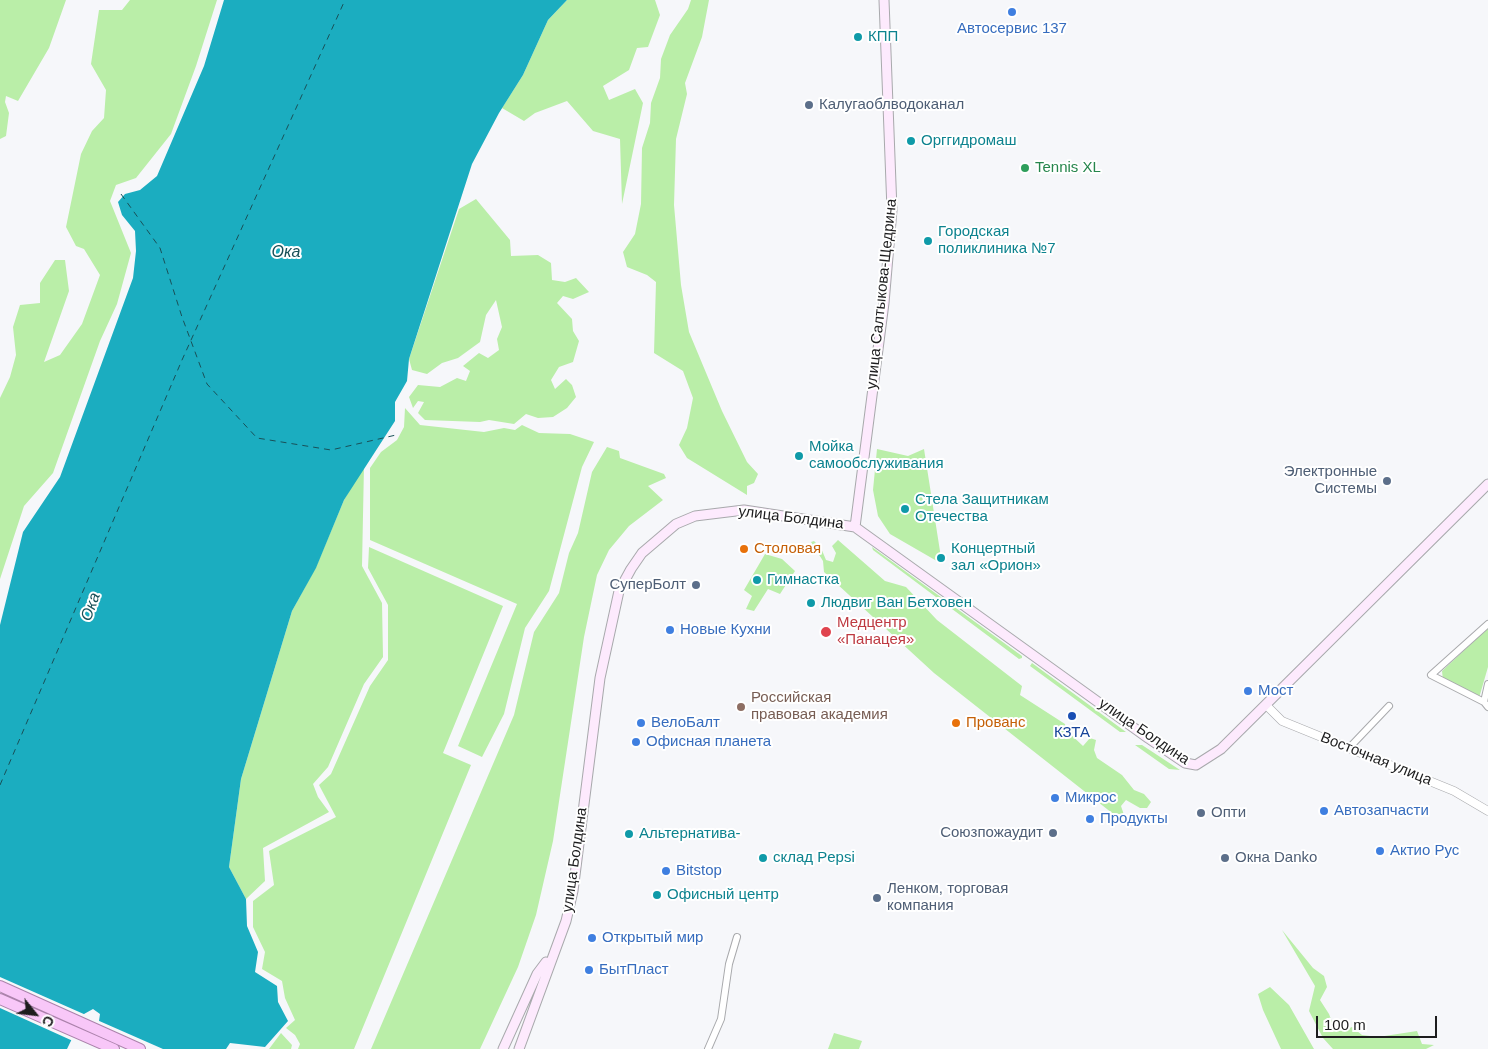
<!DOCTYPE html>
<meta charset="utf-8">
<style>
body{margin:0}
#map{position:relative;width:1488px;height:1049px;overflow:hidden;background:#f6f7fa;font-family:Arial,sans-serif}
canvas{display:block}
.north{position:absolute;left:10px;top:989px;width:50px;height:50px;-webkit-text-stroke:4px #fff;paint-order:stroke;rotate:119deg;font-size:14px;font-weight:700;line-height:20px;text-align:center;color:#1d1d1e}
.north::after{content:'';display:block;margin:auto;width:18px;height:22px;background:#1d1d1e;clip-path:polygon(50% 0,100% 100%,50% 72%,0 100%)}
.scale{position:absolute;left:1316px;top:1016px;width:121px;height:22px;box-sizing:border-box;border:2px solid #1d1d1e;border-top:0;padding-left:6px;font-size:15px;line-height:18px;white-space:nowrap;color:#1d1d1e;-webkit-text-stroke:4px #fff;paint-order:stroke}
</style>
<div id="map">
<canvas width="1488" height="1049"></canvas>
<div class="north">С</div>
<div class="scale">100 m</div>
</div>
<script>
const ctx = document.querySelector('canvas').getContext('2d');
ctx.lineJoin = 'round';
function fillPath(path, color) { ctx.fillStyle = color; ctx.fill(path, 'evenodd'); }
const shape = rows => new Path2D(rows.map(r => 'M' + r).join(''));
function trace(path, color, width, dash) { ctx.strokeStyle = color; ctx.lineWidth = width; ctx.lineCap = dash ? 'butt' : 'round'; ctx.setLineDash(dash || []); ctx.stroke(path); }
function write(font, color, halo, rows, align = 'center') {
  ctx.font = font + ' Arial,sans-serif'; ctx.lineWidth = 4; ctx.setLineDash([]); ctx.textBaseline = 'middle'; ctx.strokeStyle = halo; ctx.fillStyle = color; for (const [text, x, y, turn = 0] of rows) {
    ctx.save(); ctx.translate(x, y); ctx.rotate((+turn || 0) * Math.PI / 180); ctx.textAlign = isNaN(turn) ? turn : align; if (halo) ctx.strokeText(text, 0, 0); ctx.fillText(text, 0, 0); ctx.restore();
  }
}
const green = shape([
 [0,0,66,0,49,48,18,101,6,96,5,102,9,113,6,136,0,139],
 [130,0,217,0,196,66,171,134,136,178,116,185,110,201,131,253,117,304,100,341,53,473,24,506,0,579,0,398,10,377,16,355,13,327,20,305,40,303,40,283,55,260,65,260,69,291,44,362,60,355,82,324,100,275,84,249,76,246,66,227,81,154,92,131,104,118,106,90,91,64,99,10,122,10],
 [567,0,655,0,660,15,648,47,637,48,629,70,603,86,609,100,635,89,643,103,622,204,620,139,593,131,567,101,535,113,524,121,502,108,523,75,548,20],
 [691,0,709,0,702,37,685,83,687,94,676,139,674,205,681,285,689,332,722,411,747,462,758,474,754,483,747,486,747,495,687,458,679,445,687,428,693,398,683,371,654,353,656,282,647,275,627,267,623,252,635,234,641,204,642,148,650,123,651,103,660,78,661,59,670,35,688,9],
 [476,199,510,240,511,256,538,255,551,263,552,280,565,282,576,278,589,292,573,299,563,296,557,303,572,319,573,331,579,341,573,362,559,367,551,380,555,389,566,379,572,385,576,397,567,408,553,417,538,418,526,414,514,424,489,420,480,422,425,420,418,413,424,402,418,401,413,408,409,397,418,385,440,387,457,378,466,381,470,371,463,366,479,353,488,358,499,350,497,339,502,327,496,300,486,315,480,342,458,358,442,363,427,374,412,370,409,359,459,209],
 [405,408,420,425,484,432,504,428,515,430,522,425,539,433,570,434,594,442,582,467,549,591,525,628,504,714,482,757,458,746,517,604,370,540,370,468,381,452,397,440,404,427],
 [607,447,619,451,620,458,664,474,666,478,648,486,663,500,629,526,609,550,597,575,584,637,553,841,536,915,518,967,480,1049,371,1049,514,715,534,632,559,593,569,553,578,533,592,472],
 [877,449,908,456,924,449,942,564,890,534,878,516,873,490],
 [364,465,362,566,382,603,383,657,364,684,328,767,313,784,318,797,329,812,263,848,265,881,246,899,229,867,241,779,292,611,316,567,344,500],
 [838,540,885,581,906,587,937,620,1022,686,1020,695,1065,724,1066,730,1083,746,1090,738,1096,740,1094,750,1097,758,1122,775,1134,790,1144,794,1151,802,1147,808,1140,808,1126,800,1121,806,1124,815,1112,813,934,673,824,572,823,561,811,542,814,541,821,548,826,560,833,562,836,553,832,546],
 [369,547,503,606,443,753,471,765,354,1049,298,1049,300,1044,295,1035,286,1028,295,1020,285,998,282,981,262,969,265,952,253,927,253,901,274,885,269,851,336,817,319,785,331,774,370,686,388,660,388,605,368,568],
 [872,547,1022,656,1022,658,1019,659,873,550],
 [765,554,782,559,795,571,780,594,768,589,754,611,746,609,752,596,744,590],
 [1488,628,1488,667,1479,698,1443,680,1442,671],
 [1032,663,1126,732,1120,732,1030,666],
 [1135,745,1142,745,1180,770,1169,769],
 [1282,930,1313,968,1324,976,1327,987,1320,1000,1329,1014,1334,1027,1340,1031,1352,1027,1362,1035,1378,1037,1417,1031,1422,1044,1434,1045,1426,1049,1333,1049,1323,1038,1309,1011,1315,986],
 [1270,987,1289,1005,1314,1049,1281,1049,1263,1010,1258,994],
 [281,1033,292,1045,291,1049,269,1049],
 [834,1033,862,1041,859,1049,828,1049]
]);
const water = shape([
 [224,0,567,0,548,20,523,75,499,113,472,164,409,359,407,381,395,402,395,421,344,500,316,568,292,611,241,779,229,867,246,899,247,926,258,952,255,972,277,986,278,1002,288,1021,265,1047,230,1043,226,1049,95,1049,100,1014,93,1009,84,1014,67,1049,0,1049,0,625,23,532,60,477,133,278,136,251,135,231,122,215,118,202,125,194,140,190,157,176,204,66]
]);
const pier = shape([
 [0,977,86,1015,73,1041,0,1008],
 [97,1020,163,1049,92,1049]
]);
const ferry = shape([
 [121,194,160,248,182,317,207,384,257,438,331,450,396,435],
 [0,785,182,360,345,0]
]);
const minor = shape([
 [1488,624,1431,675,1484,702,1488,707],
 [1484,702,1488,684],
 [1349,748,1389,706],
 [708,1049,721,1019,729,964,737,937]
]);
const tertiary = shape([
 [1266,705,1282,721,1454,791,1488,811]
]);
const secondary = shape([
 [855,527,884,303,892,210,884,0],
 [503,1049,537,974,546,962],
 [519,1049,566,921,573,891,600,678,619,591,631,569,642,553,676,524,695,516,744,510,855,527,1148,738,1185,763,1196,765,1221,749,1488,484]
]);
const trunk = shape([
 [0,986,140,1049],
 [0,999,114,1049]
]);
const markers = [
 [1012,12,5,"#3f7fe0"],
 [858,37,5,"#0f9aa8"],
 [809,105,5,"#5c6f8a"],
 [911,141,5,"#0f9aa8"],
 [1025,168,5,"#2e9e5b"],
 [928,241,5,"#0f9aa8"],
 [799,456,5,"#0f9aa8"],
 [1387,481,5,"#5c6f8a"],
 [905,509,5,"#0f9aa8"],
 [744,549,5,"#e8710a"],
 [941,558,5,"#0f9aa8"],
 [757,580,5,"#0f9aa8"],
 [696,585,5,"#5c6f8a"],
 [811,603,5,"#0f9aa8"],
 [670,630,5,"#3f7fe0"],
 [826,632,6,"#e0444e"],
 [1248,691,5,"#3f7fe0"],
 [741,707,5,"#8d6e63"],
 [1072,716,5,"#1a4fb4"],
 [641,723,5,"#3f7fe0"],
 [956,723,5,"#e8710a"],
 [636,742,5,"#3f7fe0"],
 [1055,798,5,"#3f7fe0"],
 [1324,811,5,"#3f7fe0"],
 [1201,813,5,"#5c6f8a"],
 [1090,819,5,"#3f7fe0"],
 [1053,833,5,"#5c6f8a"],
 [629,834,5,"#0f9aa8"],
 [1380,851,5,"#3f7fe0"],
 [763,858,5,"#0f9aa8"],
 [1225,858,5,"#5c6f8a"],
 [666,871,5,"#3f7fe0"],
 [657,895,5,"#0f9aa8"],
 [877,898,5,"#5c6f8a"],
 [592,938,5,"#3f7fe0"],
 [589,970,5,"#3f7fe0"]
];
const shopNames = [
 ["Автосервис 137",1012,29,"center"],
 ["Новые Кухни",680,630],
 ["Мост",1258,691],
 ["ВелоБалт",651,723],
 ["Офисная планета",646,742],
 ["Микрос",1065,798],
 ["Автозапчасти",1334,811],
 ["Продукты",1100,819],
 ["Актио Рус",1390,851],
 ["Bitstop",676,871],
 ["Открытый мир",602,938],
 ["БытПласт",599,970]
];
const cultureNames = [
 ["КПП",868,37],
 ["Орггидромаш",921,141],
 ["Городская",938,232],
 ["поликлиника №7",938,249],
 ["Мойка",809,447],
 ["самообслуживания",809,464],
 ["Стела Защитникам",915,500],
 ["Отечества",915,517],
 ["Концертный",951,549],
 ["зал «Орион»",951,566],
 ["Гимнастка",767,580],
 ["Людвиг Ван Бетховен",821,603],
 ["Альтернатива-",639,834],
 ["склад Pepsi",773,858],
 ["Офисный центр",667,895]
];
const serviceNames = [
 ["Калугаоблводоканал",819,105],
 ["Электронные",1377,472,"right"],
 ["Системы",1377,489,"right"],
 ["СуперБолт",686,585,"right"],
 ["Опти",1211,813],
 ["Союзпожаудит",1043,833,"right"],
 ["Окна Danko",1235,858],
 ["Ленком, торговая",887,889],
 ["компания",887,906]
];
const leisureNames = [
 ["Tennis XL",1035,168]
];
const streetNames = [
 ["улица Салтыкова-Щедрина",882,294,-84],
 ["улица Болдина",791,518,7],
 ["улица Болдина",1144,732,34],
 ["Восточная улица",1376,759,22],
 ["улица Болдина",575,860,-82]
];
const foodNames = [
 ["Столовая",754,549],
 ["Прованс",966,723]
];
const healthNames = [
 ["Медцентр",837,623],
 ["«Панацея»",837,640]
];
const educationNames = [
 ["Российская",751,698],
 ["правовая академия",751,715]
];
const transitNames = [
 ["КЗТА",1072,733]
];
const waterNames = [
 ["Ока",286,253],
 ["Ока",91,607,-70]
];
fillPath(green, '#baeea8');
fillPath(water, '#1badc0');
fillPath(pier, '#f6f7fa');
trace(ferry, '#195058', 1, [6, 5]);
trace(minor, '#a8a9ac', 8);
trace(tertiary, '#a8a9ac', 9);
trace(secondary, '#a8a9ac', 11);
trace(trunk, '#ab82ab', 12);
trace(minor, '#fff', 6);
trace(tertiary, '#fff', 8);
trace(secondary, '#fdeafd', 9);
trace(trunk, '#f8c7f8', 10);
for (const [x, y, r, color] of markers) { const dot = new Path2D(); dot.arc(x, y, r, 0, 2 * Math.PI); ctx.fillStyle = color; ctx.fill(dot); trace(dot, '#fff', 2); }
write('15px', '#366cbe', '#fff', shopNames, 'left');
write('15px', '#0d838f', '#fff', cultureNames, 'left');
write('15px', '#4e5e75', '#fff', serviceNames, 'left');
write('15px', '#27864d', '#fff', leisureNames, 'left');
write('15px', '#1d1d1e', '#fff', streetNames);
write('15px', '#c56008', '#fff', foodNames, 'left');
write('15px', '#be3a42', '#fff', healthNames, 'left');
write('15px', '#785e54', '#fff', educationNames, 'left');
write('15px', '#164399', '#fff', transitNames);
write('italic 16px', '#195058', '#fff', waterNames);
</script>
